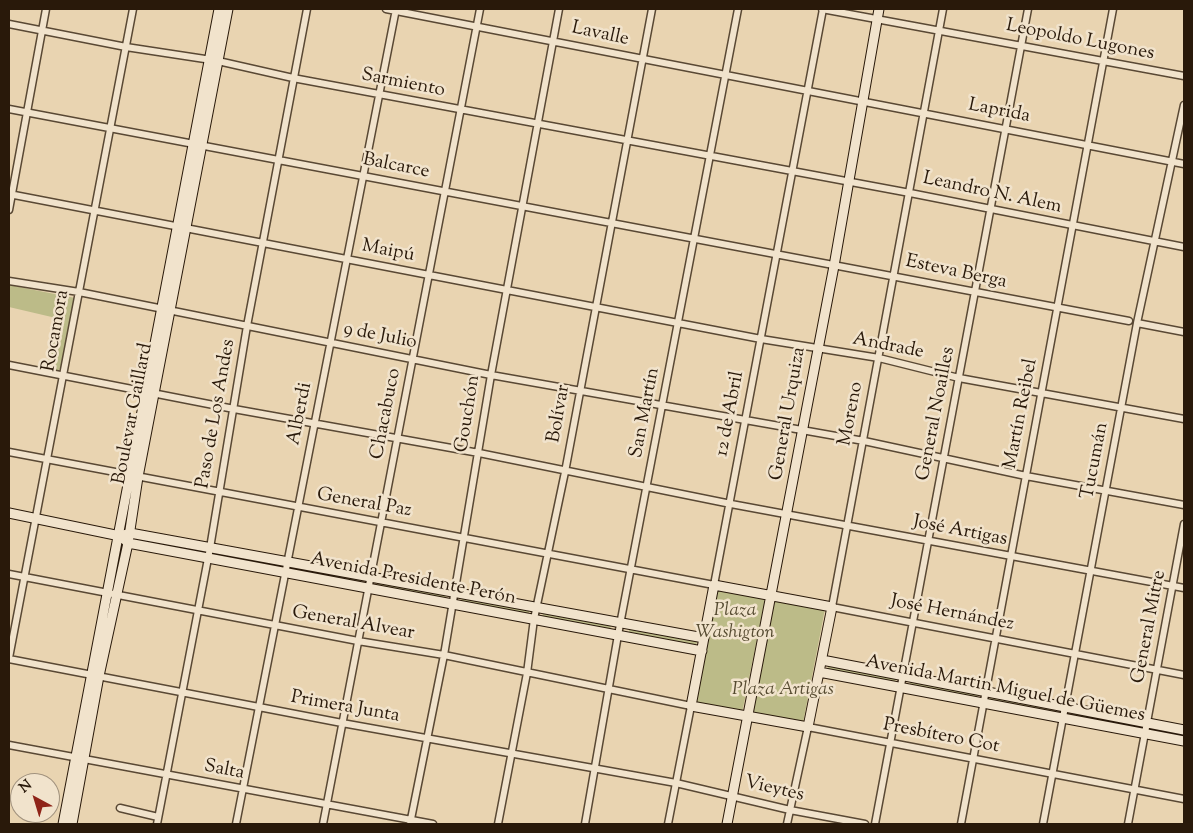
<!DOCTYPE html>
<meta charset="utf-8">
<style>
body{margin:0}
#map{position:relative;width:1193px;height:833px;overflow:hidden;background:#e9d4b1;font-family:"Sorts Mill Goudy",serif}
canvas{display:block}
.frame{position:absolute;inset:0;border:10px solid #29190a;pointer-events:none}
.north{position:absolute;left:10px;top:773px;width:50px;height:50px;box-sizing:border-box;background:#f1e3cc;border:1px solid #a1927e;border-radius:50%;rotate:321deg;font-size:14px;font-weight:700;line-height:20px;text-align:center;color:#29190a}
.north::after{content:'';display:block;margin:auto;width:18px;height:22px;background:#8f2418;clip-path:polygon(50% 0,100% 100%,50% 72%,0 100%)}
</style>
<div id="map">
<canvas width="1193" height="833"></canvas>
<div class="frame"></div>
<div class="north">N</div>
</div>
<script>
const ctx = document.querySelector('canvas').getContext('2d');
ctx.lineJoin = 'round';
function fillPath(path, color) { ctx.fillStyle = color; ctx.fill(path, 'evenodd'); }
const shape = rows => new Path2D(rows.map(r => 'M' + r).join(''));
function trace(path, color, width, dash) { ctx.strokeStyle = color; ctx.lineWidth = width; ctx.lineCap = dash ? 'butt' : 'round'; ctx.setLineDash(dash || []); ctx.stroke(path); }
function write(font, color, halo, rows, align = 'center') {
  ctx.font = font + ' "Sorts Mill Goudy",serif'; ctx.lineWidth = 5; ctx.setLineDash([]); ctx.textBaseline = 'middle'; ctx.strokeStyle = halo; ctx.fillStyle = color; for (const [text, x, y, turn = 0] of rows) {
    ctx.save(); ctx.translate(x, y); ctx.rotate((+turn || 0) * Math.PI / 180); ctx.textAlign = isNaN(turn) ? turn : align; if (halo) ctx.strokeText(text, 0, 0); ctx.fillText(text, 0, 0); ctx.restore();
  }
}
const green = shape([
 [9,285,75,298,61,367,58,371,47,369,56,318,9,307],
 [136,537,204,550,203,553,135,540],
 [215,551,283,564,282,567,214,554],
 [295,567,362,579,362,582,294,570],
 [378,582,446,595,445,598,377,585],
 [716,589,765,600,742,713,696,703],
 [462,598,529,611,529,614,461,601],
 [775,601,825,609,803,723,752,713],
 [543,614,611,626,610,629,542,617],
 [629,629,697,642,696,645,629,632],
 [828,666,896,679,895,682,828,669],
 [910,682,978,694,977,697,910,685],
 [990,698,1057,711,1057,714,989,701],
 [1072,713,1140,726,1139,729,1071,716]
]);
const street = shape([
 [386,9,1184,164],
 [822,9,1184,76],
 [943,9,832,607,1184,675],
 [9,24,126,47,218,61,293,78,910,193,1184,247],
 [9,109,1129,321],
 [9,194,761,339,879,358,959,378,1184,419],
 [9,210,46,9],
 [9,281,79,292,491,375,864,441,1026,476,1184,505],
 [1137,323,1184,332],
 [9,365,234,409,479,453,731,504,1184,588],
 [9,452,714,585,823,9],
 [9,574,358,641,444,655,691,706,668,824],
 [9,658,133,9],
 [9,659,342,723,676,783,790,810,865,824],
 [9,745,433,824],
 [120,808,158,817],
 [157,824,210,548,247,326,307,9],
 [236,824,396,9],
 [323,824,480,9],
 [410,824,444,655,491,375,559,9],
 [498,824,527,673,534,619,565,472,652,9],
 [585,824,618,635,738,9],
 [787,824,808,727,1184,799],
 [875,824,1028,9],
 [961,824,1113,9],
 [1043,824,1137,323,1184,105],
 [1128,824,1184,524]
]);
const secondary = shape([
 [9,513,120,536,130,533,704,638],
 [124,539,128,543,208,558,702,651],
 [714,585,832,607,808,727,691,706,714,585],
 [822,660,1184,730],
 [819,672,1184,741],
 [63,824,219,9],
 [72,824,99,676,128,543,138,477,228,9],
 [727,824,834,266,879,9]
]);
const streetNames = [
 ["Lavalle",600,35,12],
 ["Leopoldo Lugones",1080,41,11],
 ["Sarmiento",403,84,11],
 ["Laprida",999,112,11],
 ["Balcarce",396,167,11],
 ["Leandro N. Alem",992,194,12],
 ["Maipú",388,252,11],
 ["Esteva Berga",956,273,12],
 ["Rocamora",57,331,-80],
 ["9 de Julio",380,337,11],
 ["Andrade",888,347,11],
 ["San Martín",646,413,-79],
 ["Boulevar Gaillard",134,414,-79],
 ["Paso de Los Andes",217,414,-80],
 ["Alberdi",301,414,-79],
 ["Chacabuco",387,414,-79],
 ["Gouchón",469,414,-81],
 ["Bolívar",560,414,-80],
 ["12 de Abril",731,414,-79],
 ["General Urquiza",789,414,-80],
 ["Moreno",852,414,-79],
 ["General Noailles",937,414,-79],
 ["Martín Reibel",1022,414,-79],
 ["Tucumán",1096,461,-79],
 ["General Paz",364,504,10],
 ["José Artigas",960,532,11],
 ["Avenida Presidente Perón",413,580,11],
 ["José Hernández",952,614,11],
 ["General Alvear",353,624,10],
 ["General Mitre",1150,627,-79],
 ["Avenida Martin Miguel de Güemes",1005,690,11],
 ["Primera Junta",345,708,10],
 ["Presbítero Cot",941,737,11],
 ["Salta",224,771,11],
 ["Vieytes",774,790,13]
];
const parkNames = [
 ["Plaza",735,612],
 ["Washigton",735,634],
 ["Plaza Artigas",783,691]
];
fillPath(green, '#bcbb88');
trace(street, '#594834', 9);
trace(secondary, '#29190a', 11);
trace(street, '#f1e3cc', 6);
trace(secondary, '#f1e3cc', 9);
write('19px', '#29190a', '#f1e3cc', streetNames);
write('italic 19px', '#554a30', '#f1e3cc', parkNames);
</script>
